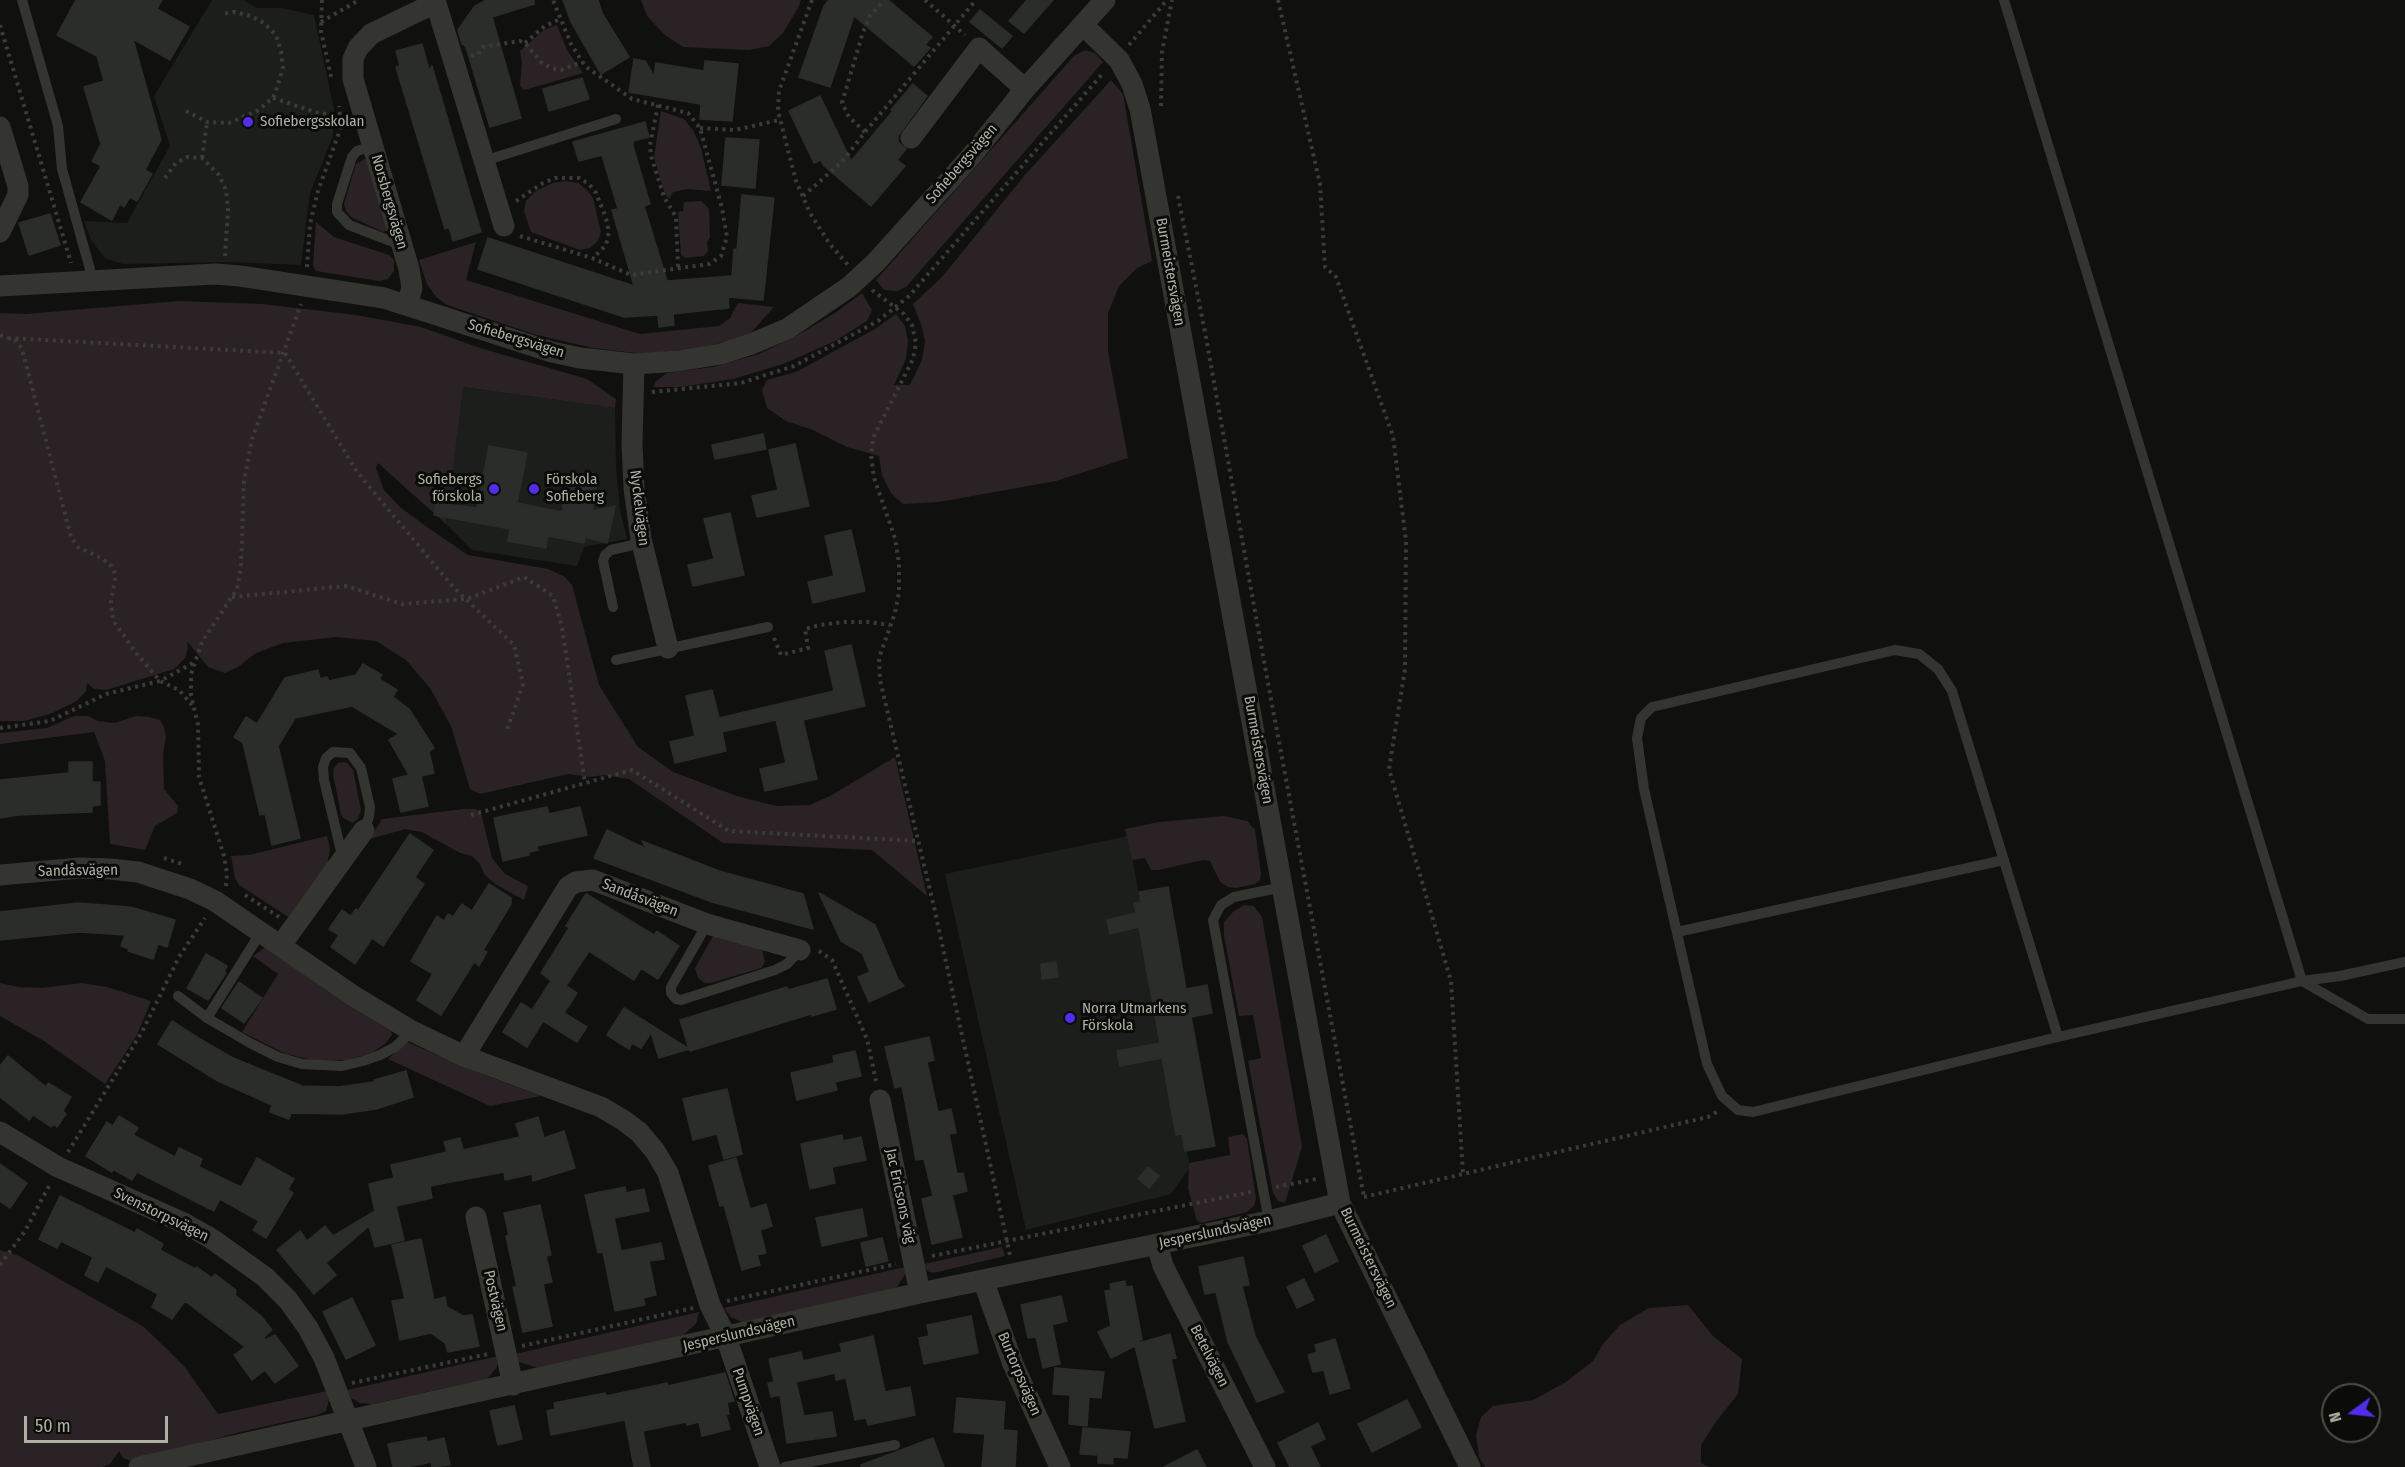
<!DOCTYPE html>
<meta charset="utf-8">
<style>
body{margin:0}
#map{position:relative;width:2405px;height:1467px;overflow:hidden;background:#10110f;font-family:"Fira Sans Condensed",sans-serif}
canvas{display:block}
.north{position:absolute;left:2321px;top:1383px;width:60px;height:60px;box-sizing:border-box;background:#0b0c0a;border:2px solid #4c4e46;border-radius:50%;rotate:255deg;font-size:16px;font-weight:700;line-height:24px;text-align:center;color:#adb1a1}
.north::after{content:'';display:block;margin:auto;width:21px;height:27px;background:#522deb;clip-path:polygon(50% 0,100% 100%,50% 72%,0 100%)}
.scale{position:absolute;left:24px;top:1416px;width:144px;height:27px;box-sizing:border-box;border:3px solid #adb1a1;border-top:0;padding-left:8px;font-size:18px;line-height:21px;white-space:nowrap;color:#adb1a1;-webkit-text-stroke:4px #0b0c0a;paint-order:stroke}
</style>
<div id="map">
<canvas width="2405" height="1467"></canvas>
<div class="north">N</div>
<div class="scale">50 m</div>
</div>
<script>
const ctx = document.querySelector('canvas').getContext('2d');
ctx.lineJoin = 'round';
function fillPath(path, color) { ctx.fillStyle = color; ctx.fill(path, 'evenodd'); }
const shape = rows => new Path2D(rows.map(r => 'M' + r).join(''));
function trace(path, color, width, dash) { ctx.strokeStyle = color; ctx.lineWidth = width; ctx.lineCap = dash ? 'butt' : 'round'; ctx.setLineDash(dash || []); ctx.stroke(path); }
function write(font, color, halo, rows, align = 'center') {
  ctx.font = font + ' "Fira Sans Condensed",sans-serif'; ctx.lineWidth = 6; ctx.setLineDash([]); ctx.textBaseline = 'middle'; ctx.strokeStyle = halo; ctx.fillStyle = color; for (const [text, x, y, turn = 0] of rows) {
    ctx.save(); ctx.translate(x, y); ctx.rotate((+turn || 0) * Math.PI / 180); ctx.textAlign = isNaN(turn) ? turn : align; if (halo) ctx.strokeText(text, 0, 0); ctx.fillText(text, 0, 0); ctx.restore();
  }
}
const built = shape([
 [212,0,243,0,257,8,281,8,314,15,334,109,333,136,310,193,301,265,230,262,123,264,105,258,91,240,84,221,127,223,170,146,154,96],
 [462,387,615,408,616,467,620,510,627,539,584,547,577,566,472,550,446,524],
 [1128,836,1190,1167,1171,1194,1026,1230,945,874]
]);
const green = shape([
 [641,0,801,0,798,8,783,33,769,46,749,50,683,47,665,35,647,16],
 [557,25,567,50,583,73,524,90,520,86,522,63,520,51,544,30],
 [1085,50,1095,53,1103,62,906,287,897,291,884,290,876,280,1074,56],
 [1111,80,1123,94,1152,261,1137,268,1119,286,1108,313,1108,352,1128,458,1056,481,939,502,903,504,891,493,882,475,879,456,847,447,813,430,786,421,767,408,762,390,767,380,796,372,875,329,896,314,905,326,908,341,906,359,894,385,910,385,922,360,925,341,921,324,913,304,942,277,1025,175],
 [661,111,684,119,693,130,701,148,711,191,687,189,673,192,669,199,665,194,654,157],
 [364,159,367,160,389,230,383,232,351,217,346,211,344,204,356,164],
 [565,181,578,183,587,190,593,198,601,232,597,242,590,248,580,250,531,232,524,211,526,201,536,191,553,183],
 [701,201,709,209,710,238,707,242,708,251,704,256,686,258,681,255,678,212,683,211,684,202],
 [316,222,334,237,389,255,394,260,394,271,388,279,379,281,316,271,313,265],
 [476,242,466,280,640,334,719,326,730,318,738,303,774,307,748,336,700,348,644,354,593,348,537,335,447,305,436,297,427,284,419,260],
 [862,293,872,310,867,321,835,341,783,364,733,379,681,387,654,387,655,382,667,373,713,367,759,354,798,335,835,313],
 [179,301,262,304,356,315,421,327,480,348,587,379,616,399,615,408,463,387,446,524,378,463,376,468,384,490,400,507,427,527,468,555,548,569,565,577,572,585,599,685,638,747,673,772,737,796,776,806,810,805,832,795,895,757,927,896,872,850,723,843,629,779,604,775,590,777,568,774,480,794,470,789,451,726,430,688,406,660,376,641,336,637,283,643,256,653,238,667,225,673,208,667,187,641,188,648,185,658,174,669,106,690,94,689,87,683,86,691,77,701,50,714,24,721,0,721,0,313,26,314],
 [74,716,88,716,98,721,114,723,136,716,149,717,160,720,164,727,166,736,163,754,164,789,178,806,177,813,155,826,145,850,110,844,105,761,94,732,0,744,0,733,47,728],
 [343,762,347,763,353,770,361,810,358,819,353,823,343,818,341,814,333,774,334,768,338,763],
 [464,809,476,809,481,813,492,858,505,874,528,886,524,900,495,884,484,874,480,864,472,856,460,853,422,832,405,829,370,839,382,819],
 [1224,816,1247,821,1255,830,1261,874,1260,880,1255,884,1236,888,1228,887,1220,882,1210,861,1203,860,1158,870,1151,870,1145,858,1132,860,1125,829,1159,822],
 [327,836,330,849,327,867,290,918,239,885,235,878,231,856,249,855],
 [1244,905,1254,906,1262,917,1302,1147,1285,1203,1278,1201,1273,1193,1248,1061,1261,1058,1253,1015,1239,1016,1224,936,1224,922,1233,912],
 [713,936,762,949,765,962,761,968,711,983,705,983,698,978,695,968],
 [264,948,269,949,327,991,391,1031,392,1035,385,1044,371,1053,347,1060,317,1061,286,1054,242,1032,278,974,253,956],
 [0,983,18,987,42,988,82,983,107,987,151,1001,137,1035,105,1084,44,1041,0,1016],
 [407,1042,487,1076,541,1096,490,1106,388,1059],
 [1243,1134,1247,1139,1256,1198,1254,1206,1247,1212,1202,1223,1197,1221,1188,1188,1189,1163,1230,1155,1228,1137],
 [1002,1247,1005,1256,933,1273,927,1271,924,1264],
 [0,1250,19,1256,144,1327,184,1366,218,1414,327,1391,329,1400,326,1411,317,1415,240,1432,133,1462,123,1458,119,1451,110,1464,103,1467,0,1467],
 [905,1267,906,1273,902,1279,897,1287,889,1291,742,1322,731,1317,724,1308],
 [1688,1305,1713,1336,1742,1359,1738,1394,1715,1423,1701,1445,1701,1463,1709,1467,1485,1467,1479,1457,1476,1435,1481,1417,1493,1406,1533,1400,1566,1382,1593,1361,1603,1344,1620,1325,1649,1308],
 [699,1312,696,1324,681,1337,538,1368,519,1362,515,1354],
 [498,1356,497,1367,487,1379,372,1404,360,1403,351,1398,347,1390]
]);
const building = shape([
 [76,0,162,0,157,9,189,27,170,60,133,39,161,140,145,170,152,174,137,201,130,197,124,207,120,204,112,220,81,202,101,166,92,161,101,144,84,87,104,81,97,56,57,35,76,0],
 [486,0,534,0,534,4,492,17,521,118,490,127,466,47,462,44,458,30,474,7,486,0],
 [563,0,598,0,602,13,629,57,601,74,571,22,563,0],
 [829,0,888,0,932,37,925,45,930,48,914,66,854,16,830,87,799,77,824,6,829,0],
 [1027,0,1053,0,1024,33,1009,21,1027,0],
 [980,10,1012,36,1002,48,970,22,980,10],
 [422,44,429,70,432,66,481,232,453,241,449,227,445,229,396,67,400,66,396,51,422,44],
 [634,59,645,61,654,76,656,63,704,71,705,61,738,64,732,121,700,119,701,104,629,92,634,59],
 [582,78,589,99,549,111,543,89,582,78],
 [913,84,927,96,898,136,898,142,906,149,897,160,905,166,871,206,823,165,821,160,814,163,789,111,820,96,851,161,893,111,891,110,913,84],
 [645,122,649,137,633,141,633,146,650,204,644,206,667,281,732,276,734,249,737,250,742,195,774,198,763,300,728,297,729,308,673,314,674,325,659,327,658,315,624,317,478,269,488,238,634,286,612,210,618,209,602,155,579,161,573,142,645,122],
 [726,138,759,140,755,188,722,185,726,138],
 [50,214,60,245,29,255,19,223,50,214],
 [763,434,766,449,715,459,712,445,763,434],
 [795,444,809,506,757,517,752,496,778,490,769,450,795,444],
 [489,446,527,453,517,503,562,512,564,499,570,500,572,483,596,487,592,511,615,506,607,543,585,537,584,543,548,536,546,548,508,541,510,529,434,515,436,503,477,508,489,446],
 [730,513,744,575,693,586,688,565,714,559,704,519,730,513],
 [851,530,865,591,813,603,808,582,834,576,825,536,851,530],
 [851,645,865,706,803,720,817,779,765,791,760,769,786,763,776,720,722,732,726,751,675,763,670,742,695,736,686,696,712,690,719,718,834,691,825,651,851,645],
 [363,664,382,675,379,679,397,690,393,697,409,709,434,748,429,752,434,773,421,776,428,806,401,812,393,779,409,775,389,740,399,734,352,706,295,718,278,746,300,838,272,845,265,814,260,815,243,743,234,737,246,717,257,724,285,678,318,670,320,679,327,677,329,681,356,675,363,664],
 [69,762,92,762,92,782,100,782,100,805,92,806,92,812,18,815,0,818,0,780,69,773,69,762],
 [547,807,549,814,580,807,587,835,537,846,538,850,529,852,529,855,503,861,494,818,547,807],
 [607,830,647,849,642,841,719,871,803,894,813,929,712,902,594,858,607,830],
 [410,834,433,850,415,877,424,884,383,946,372,938,355,964,331,947,339,935,329,929,342,910,351,916,356,909,358,911,410,834],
 [489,884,511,898,511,904,483,950,487,952,479,966,474,962,441,1015,417,1000,433,974,411,961,437,916,444,921,448,914,453,917,462,904,472,911,489,884],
 [1168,887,1186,989,1207,985,1212,1013,1191,1017,1215,1146,1185,1151,1182,1134,1176,1135,1162,1058,1120,1066,1117,1051,1160,1043,1139,927,1110,934,1107,920,1136,913,1134,903,1141,902,1139,892,1168,887],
 [819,893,875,925,898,979,904,986,869,1002,858,977,870,972,862,953,841,941,819,893],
 [586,894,654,935,657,931,679,946,658,979,641,968,634,980,589,951,566,986,577,993,564,1013,587,1027,577,1042,543,1021,527,1047,503,1032,521,1003,532,1010,551,981,541,973,569,928,566,926,586,894],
 [78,903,130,907,175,920,167,947,158,944,153,959,128,951,129,949,121,946,125,935,79,932,0,940,0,912,78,903],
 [206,954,227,966,224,972,226,973,208,1000,187,988,206,954],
 [1056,962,1058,977,1042,979,1041,964,1056,962],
 [827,979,836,1009,812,1016,811,1014,690,1051,689,1049,659,1058,651,1033,641,1048,632,1043,629,1049,607,1035,624,1008,689,1049,680,1020,787,987,788,990,827,979],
 [239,982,262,998,244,1023,222,1008,239,982],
 [172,1021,200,1039,233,1058,302,1086,339,1087,374,1082,374,1080,406,1071,413,1097,376,1109,341,1114,291,1113,289,1119,270,1112,272,1105,218,1081,158,1044,172,1021],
 [929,1037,934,1060,927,1062,938,1112,951,1109,956,1133,949,1134,957,1174,963,1173,967,1191,952,1195,962,1237,932,1244,922,1199,933,1196,924,1159,916,1160,902,1086,895,1088,885,1047,929,1037],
 [855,1051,861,1076,835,1082,837,1090,797,1100,791,1073,834,1063,833,1056,855,1051],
 [8,1056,46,1087,48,1083,71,1097,63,1111,66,1114,57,1127,53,1124,51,1127,33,1115,29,1120,0,1097,0,1066,8,1056],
 [727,1089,742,1154,724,1159,717,1134,693,1140,683,1099,727,1089],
 [119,1116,138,1128,133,1135,175,1157,179,1148,202,1159,199,1167,241,1187,257,1158,294,1179,288,1189,293,1193,266,1238,253,1230,259,1221,220,1199,214,1211,137,1172,132,1180,113,1169,112,1172,86,1156,107,1122,113,1126,119,1116],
 [538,1117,544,1138,564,1131,575,1168,533,1181,532,1174,505,1180,504,1172,430,1186,432,1198,396,1206,404,1240,375,1247,369,1226,326,1263,336,1275,314,1294,277,1250,300,1231,307,1241,325,1226,333,1236,375,1211,369,1184,394,1178,391,1165,447,1152,444,1142,460,1138,463,1150,520,1137,516,1124,538,1117],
 [842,1135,843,1141,861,1137,866,1160,832,1167,835,1183,810,1189,801,1144,842,1135],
 [736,1158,750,1209,766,1204,772,1226,760,1230,766,1253,757,1255,760,1265,742,1270,724,1205,720,1206,709,1166,736,1158],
 [0,1164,27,1183,10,1208,0,1201,0,1164],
 [1148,1167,1159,1176,1149,1188,1138,1179,1148,1167],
 [625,1187,626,1193,644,1189,649,1211,614,1218,621,1251,661,1243,664,1259,649,1261,656,1295,643,1298,645,1305,615,1311,603,1252,598,1253,585,1195,625,1187],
 [60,1196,135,1233,137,1229,163,1244,160,1250,195,1269,197,1267,212,1278,215,1274,236,1290,235,1295,261,1316,272,1330,264,1337,265,1340,275,1335,298,1366,275,1383,265,1370,252,1380,234,1355,245,1347,185,1301,172,1319,152,1307,158,1294,106,1266,98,1282,85,1275,93,1257,61,1241,57,1248,39,1239,60,1196],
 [540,1205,551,1255,546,1256,552,1282,543,1284,552,1326,523,1332,513,1287,517,1287,506,1236,509,1235,504,1213,540,1205],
 [862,1209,867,1236,822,1246,816,1218,862,1209],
 [1326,1235,1338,1261,1315,1272,1303,1246,1326,1235],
 [882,1238,888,1261,866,1266,861,1243,882,1238],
 [421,1239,434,1300,445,1297,447,1307,463,1316,472,1315,479,1346,448,1352,445,1343,431,1333,400,1340,392,1301,405,1299,392,1245,421,1239],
 [1243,1257,1249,1285,1242,1286,1255,1336,1284,1392,1257,1402,1228,1342,1216,1292,1205,1294,1199,1267,1243,1257],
 [1304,1279,1314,1300,1297,1308,1287,1287,1304,1279],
 [1125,1281,1126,1287,1132,1286,1142,1340,1139,1340,1139,1343,1170,1334,1176,1358,1171,1359,1185,1421,1155,1428,1135,1346,1111,1358,1098,1332,1111,1326,1105,1291,1111,1290,1110,1284,1125,1281],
 [1061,1296,1067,1321,1052,1325,1060,1364,1043,1368,1036,1337,1028,1338,1021,1305,1061,1296],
 [352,1298,375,1345,346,1359,323,1312,352,1298],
 [971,1316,978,1353,924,1364,919,1338,929,1336,927,1325,971,1316],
 [873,1336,885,1392,910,1387,915,1415,868,1425,866,1418,855,1420,846,1378,836,1380,835,1373,796,1382,804,1416,832,1412,836,1436,787,1443,780,1395,771,1397,768,1383,774,1382,769,1359,801,1352,803,1361,842,1352,840,1344,873,1336],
 [1335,1339,1350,1388,1330,1394,1324,1370,1313,1372,1308,1355,1317,1352,1315,1345,1335,1339],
 [1055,1368,1104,1372,1101,1398,1089,1397,1087,1426,1069,1424,1070,1395,1053,1394,1055,1368],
 [725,1373,734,1401,727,1402,729,1414,726,1415,730,1429,702,1436,699,1422,687,1425,686,1422,643,1431,650,1467,634,1467,625,1420,551,1435,547,1411,555,1409,554,1403,605,1393,606,1396,667,1383,668,1386,725,1373],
 [957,1398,1005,1402,1003,1430,1017,1431,1015,1467,982,1467,985,1434,954,1432,957,1398],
 [1407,1400,1421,1427,1372,1452,1358,1424,1407,1400],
 [514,1406,522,1439,498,1445,490,1411,514,1406],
 [1318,1423,1325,1439,1310,1446,1320,1467,1290,1467,1278,1443,1318,1423],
 [1083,1428,1130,1432,1127,1458,1113,1457,1113,1464,1098,1463,1098,1455,1080,1454,1083,1428],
 [426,1437,427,1442,444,1438,450,1465,432,1467,431,1462,408,1467,393,1467,388,1444,426,1437],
 [933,1438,944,1467,861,1467,861,1465,933,1438],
 [1197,1450,1206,1467,1164,1467,1197,1450]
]);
const path = shape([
 [322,0,321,31,332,81],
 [812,0,779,91,778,111,796,181,810,213,829,243,848,265],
 [925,0,965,35],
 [1278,0,1320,184,1325,267,1336,277,1393,436,1406,541,1405,669,1389,769,1451,981,1463,1174],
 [321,22,359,0],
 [0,25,71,263],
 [525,43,545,26,560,19],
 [1129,45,1167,0],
 [471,56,478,54,483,47,520,41,525,43,542,63,552,68,561,70,582,62],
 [273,98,315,112,342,117],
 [658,105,650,145,651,156,664,197,676,217,678,268],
 [1161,106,1162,52,1172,0],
 [186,111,207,122,229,123,257,111,273,98,278,85,283,67,281,51,276,35,264,23,251,16,234,12,222,14],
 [700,128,735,130,779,120],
 [865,132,849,117,842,103,863,32,870,16,884,0],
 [202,158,207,122],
 [165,178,176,163,187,157,202,158,219,175,226,190,228,210,225,256],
 [803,196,842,162,865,132,976,0],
 [1178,196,1205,332,1263,656,1364,1197],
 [516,201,543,183,555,178,579,178,589,184,596,193,606,218,609,232,606,245,593,258],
 [520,236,592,258,631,275,709,264,721,256,727,237,722,208,700,128,688,113,632,99,585,66,571,44,553,0],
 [307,267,310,224,318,191,341,127,339,106],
 [872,290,904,314,912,325,916,343,913,359,873,438,871,455,874,478,895,538,899,563,899,592,895,613,879,658,880,680,934,907,1010,1255],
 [0,335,16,341,22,349,71,537,78,547,99,557,110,564,114,571,115,580,111,601,112,615,115,623,136,653,160,681,179,690,192,705],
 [8,338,285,353,357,472,453,587,514,645,523,684,507,730],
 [652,392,741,383,794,366,878,321,909,296,1104,72],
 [232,597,346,586,402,604,467,599,524,577,553,596,562,627,585,783],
 [774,638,781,655,808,648,805,629,820,625,844,622,869,622,890,625],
 [0,728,50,721,106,694,160,681,193,663],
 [471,815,632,770,729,831,919,841],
 [164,858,182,864],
 [226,886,227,873,224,856,199,777,198,725,191,695,191,674,202,642,237,589,241,567,244,481,252,439,301,304],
 [245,895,279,917],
 [819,951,832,960,867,1039,876,1081],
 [68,1152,142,1032,179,957,205,918],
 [1276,1187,1316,1179],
 [1364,1197,1708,1117,1720,1110],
 [932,1256,1251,1192],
 [0,1265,25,1231,50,1184],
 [727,1301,896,1264],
 [522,1346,693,1308],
 [352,1383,488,1354]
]);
const lane = shape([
 [22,0,58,126,62,169,93,280],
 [2004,0,2302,981,2340,976,2405,962],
 [372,146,357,151,352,157,337,204,337,212,349,225,401,245],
 [484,161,616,119],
 [613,607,603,561,605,555,611,550,642,543],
 [616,660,768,627],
 [343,859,324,780,323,767,326,758,333,752,350,753,361,768,370,807,369,817,364,830],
 [707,924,671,987,671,993,676,999,681,1000,775,970,787,964,800,950],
 [1677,932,2004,860],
 [178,996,207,1018,250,1043,278,1057,302,1064,342,1066,363,1061,380,1055,395,1047,412,1031],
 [207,1018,261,932],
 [2058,1037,1952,691,1938,669,1919,654,1895,650,1652,707,1641,718,1637,738,1644,789,1707,1064,1722,1096,1738,1110,1753,1112,2045,1040,2058,1037,2302,981,2368,1019,2405,1019],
 [1269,1221,1213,920,1221,905,1234,897,1283,887],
 [785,1467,895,1445]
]);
const street = shape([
 [435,0,504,226],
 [1083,25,1119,60,1132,84,1140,109,1340,1203,1470,1467],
 [0,127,18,186,18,195,0,232],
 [911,138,979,48,1025,89],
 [0,286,215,274,240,276,384,298,552,352,580,358,634,364,678,361,721,354,751,344,787,329,849,287,876,262,973,154,1025,89,1105,0],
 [407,305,412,288,409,269,353,79,353,59,358,48,371,34,435,3],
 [634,364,632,444,634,488,641,539,668,648],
 [0,875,80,868,110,869,138,872,190,889,215,901,352,995,410,1030,464,1056,601,1107,623,1120,639,1132,655,1151,668,1173,710,1305,726,1337,770,1467],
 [281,945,364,830],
 [464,1056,568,887,576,882,593,880,707,924,800,950],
 [880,1100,920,1293],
 [0,1132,58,1167,184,1223,212,1239,265,1277,288,1300,308,1328,324,1358,366,1467],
 [476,1217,513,1385],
 [1157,1244,1163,1266,1265,1467],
 [983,1280,1013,1364,1060,1467],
 [139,1467,920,1293,1269,1221,1340,1203]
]);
const markers = [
 [248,122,6,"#522deb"],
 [494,489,6,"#522deb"],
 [534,489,6,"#522deb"],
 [1070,1018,6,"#522deb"]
];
const poiNames = [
 ["Sofiebergsskolan",260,122],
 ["Sofiebergs",482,480,"right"],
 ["förskola",482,497,"right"],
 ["Förskola",546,480],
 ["Sofieberg",546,497],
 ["Norra Utmarkens",1082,1009],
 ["Förskola",1082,1026]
];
const streetNames = [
 ["Sofiebergsvägen",962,164,-49],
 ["Norsbergsvägen",389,202,74],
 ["Burmeistersvägen",1170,272,80],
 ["Sofiebergsvägen",516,339,17],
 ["Nyckelvägen",639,508,83],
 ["Burmeistersvägen",1258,750,80],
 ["Sandåsvägen",78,871,-1],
 ["Sandåsvägen",640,898,21],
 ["Jac Ericsons väg",900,1196,78],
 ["Svenstorpsvägen",161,1215,26],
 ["Jesperslundsvägen",1215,1232,-12],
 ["Burmeistersvägen",1368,1258,64],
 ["Postvägen",495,1301,77],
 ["Jesperslundsvägen",739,1334,-13],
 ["Betelvägen",1209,1356,63],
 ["Burtorpsvägen",1019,1374,67],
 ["Pumpvägen",748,1402,71]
];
fillPath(built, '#1c1e1b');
fillPath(green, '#2a2225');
fillPath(building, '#2b2d2a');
trace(building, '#2b2d29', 1.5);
trace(path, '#3b3c37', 4, [3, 4.5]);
trace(lane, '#343530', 10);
trace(street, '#343530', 21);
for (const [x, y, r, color] of markers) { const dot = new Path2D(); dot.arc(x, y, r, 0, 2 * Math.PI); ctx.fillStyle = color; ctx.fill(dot); trace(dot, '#0b0c0a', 2); }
write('15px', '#adb1a1', '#0b0c0a', poiNames, 'left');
write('15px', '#adb1a1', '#0b0c0a', streetNames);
</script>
